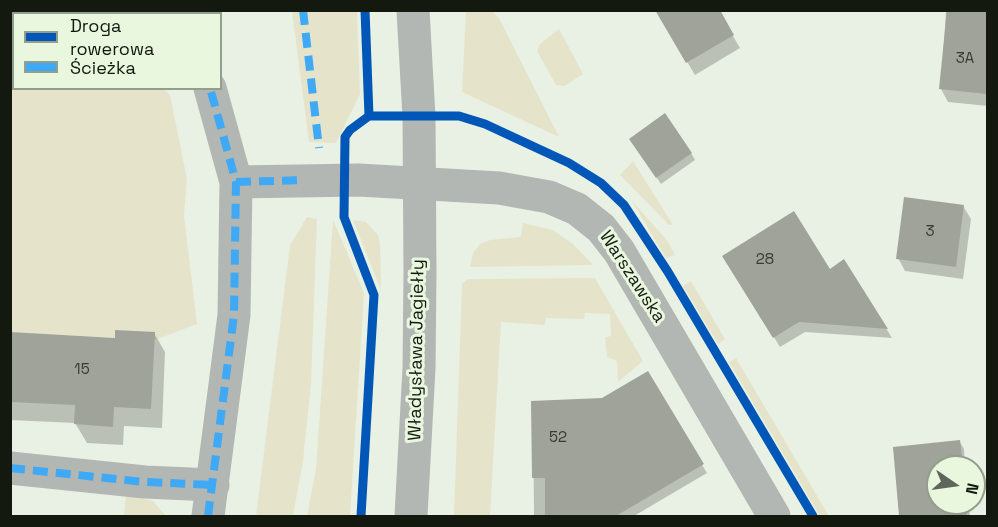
<!DOCTYPE html>
<meta charset="utf-8">
<style>
body{margin:0}
#map{position:relative;width:998px;height:527px;overflow:hidden;background:#e9f1e4;font-family:"Space Grotesk",sans-serif}
canvas{display:block}
.frame{position:absolute;inset:0;border:12px solid #141910;pointer-events:none}
.legend{position:absolute;left:12px;top:12px;width:210px;height:78px;box-sizing:border-box;background:#e8f7de;border:2px solid #939e8c;margin:0;padding:8px 10px;list-style:none;font-size:18px;color:#141910}
.legend li{display:flex;align-items:center;gap:12px;height:30px}
.legend b{width:30px;border:2px solid #939e8c}
.north{position:absolute;left:926px;top:455px;width:60px;height:60px;box-sizing:border-box;background:#e8f7de;border:2px solid #939e8c;border-radius:50%;rotate:103deg;font-size:16px;font-weight:700;line-height:24px;text-align:center;color:#141910}
.north::after{content:'';display:block;margin:auto;width:21px;height:27px;background:#5f655a;clip-path:polygon(50% 0,100% 100%,50% 72%,0 100%)}
</style>
<div id="map">
<canvas width="998" height="527"></canvas>
<div class="frame"></div>
<ul class="legend">
<li><b style="height:8px;background:#0057b8"></b>Droga rowerowa</li>
<li><b style="height:8px;background:#3fa9f5"></b>Ścieżka</li>
</ul>
<div class="north">N</div>
</div>
<script>
const ctx = document.querySelector('canvas').getContext('2d');
ctx.lineJoin = 'round';
function fillPath(path, color) { ctx.fillStyle = color; ctx.fill(path, 'evenodd'); }
const shape = rows => new Path2D(rows.map(r => 'M' + r).join(''));
function trace(path, color, width, dash) { ctx.strokeStyle = color; ctx.lineWidth = width; ctx.lineCap = dash ? 'butt' : 'round'; ctx.setLineDash(dash || []); ctx.stroke(path); }
function write(font, color, halo, rows, align = 'center') {
  ctx.font = font + ' "Space Grotesk",sans-serif'; ctx.lineWidth = 6; ctx.setLineDash([]); ctx.textBaseline = 'middle'; ctx.strokeStyle = halo; ctx.fillStyle = color; for (const [text, x, y, turn = 0] of rows) {
    ctx.save(); ctx.translate(x, y); ctx.rotate((+turn || 0) * Math.PI / 180); ctx.textAlign = isNaN(turn) ? turn : align; if (halo) ctx.strokeText(text, 0, 0); ctx.fillText(text, 0, 0); ctx.restore();
  }
}
const green = shape([
 [292,11,357,11,360,94,336,143,309,142],
 [466,11,492,11,499,18,559,137,462,92],
 [559,29,583,74,565,86,556,85,537,51,540,44],
 [10,64,13,65,14,88,162,88,170,95,187,179,184,215,197,324,155,340,11,333],
 [633,161,673,225,669,225,620,175],
 [631,200,667,240,675,255,666,258],
 [307,217,317,219,311,384,303,461,293,516,256,516,290,245],
 [333,220,364,293,350,516,307,516,316,469],
 [353,220,366,222,378,235,380,244,381,290],
 [523,223,553,230,573,244,593,265,470,267,473,253,480,244,490,240,521,237],
 [595,278,643,361,618,382,617,361,607,357,605,337,611,336,610,314,585,313,584,319,546,318,545,325,501,322,490,516,454,516,462,284,468,279],
 [691,281,725,339,718,344,683,286],
 [736,358,829,516,820,516,729,362],
 [126,494,153,501,166,516,124,516]
]);
const shadow = shape([
 [718,10,740,48,695,75,662,20],
 [946,10,988,10,988,106,948,102,941,89],
 [635,146,691,153,695,160,661,184],
 [963,206,971,219,963,279,905,271,898,258],
 [844,261,892,338,805,332,780,347,730,266,829,271],
 [154,333,165,352,162,428,124,426,123,445,87,443,75,423,10,420,10,334,116,339],
 [647,373,707,473,634,516,534,516,533,402,602,399],
 [960,442,964,449,965,467,938,467,938,503,969,503,970,516,901,516,895,448]
]);
const building = shape([
 [655,10,720,10,734,35,686,63],
 [947,10,987,10,987,94,939,89],
 [665,113,692,153,656,178,629,139],
 [904,197,964,205,956,267,896,259],
 [794,211,830,269,844,259,888,329,799,322,773,338,722,256],
 [115,330,155,332,151,409,114,407,113,427,74,424,75,405,10,402,10,332,115,338],
 [648,371,704,464,616,516,545,516,545,478,532,478,531,401,602,398],
 [960,440,963,467,938,467,938,503,966,503,967,516,899,516,893,447]
]);
const minor = shape([
 [194,10,194,14],
 [10,41,14,41],
 [236,182,359,180,499,188,549,197,577,209,601,228,619,251,774,516],
 [10,468,145,482,213,485],
 [208,516,234,315,236,182,210,88]
]);
const tertiary = shape([
 [411,516,419,368,420,274,419,117,413,10]
]);
const quiet = shape([
 [194,10,194,14],
 [303,10,319,148],
 [10,41,14,41],
 [236,182,305,180],
 [10,468,145,482,213,485],
 [208,516,234,315,236,182,210,88]
]);
const cycleway = shape([
 [365,10,369,116],
 [361,516,374,295,344,217,345,137,350,130,369,116,459,116,485,124,569,163,601,183,624,205,668,272,813,516]
]);
const numberNames = [
 ["3A",965,59],
 ["3",930,232],
 ["28",765,260],
 ["15",82,370],
 ["52",558,438]
];
const streetNames = [
 ["Warszawska",632,277,57],
 ["Władysława Jagiełły",417,350,-89]
];
fillPath(green, '#e5e4cb');
fillPath(shadow, '#0003');
fillPath(building, '#9fa399');
trace(minor, '#b3b7b3', 33);
trace(tertiary, '#b3b7b3', 33);
trace(quiet, '#3fa9f5', 8, [15, 8]);
trace(cycleway, '#0057b8', 9);
write('15px', '#373c32', null, numberNames);
write('18px', '#141910', '#e8f7de', streetNames);
</script>
